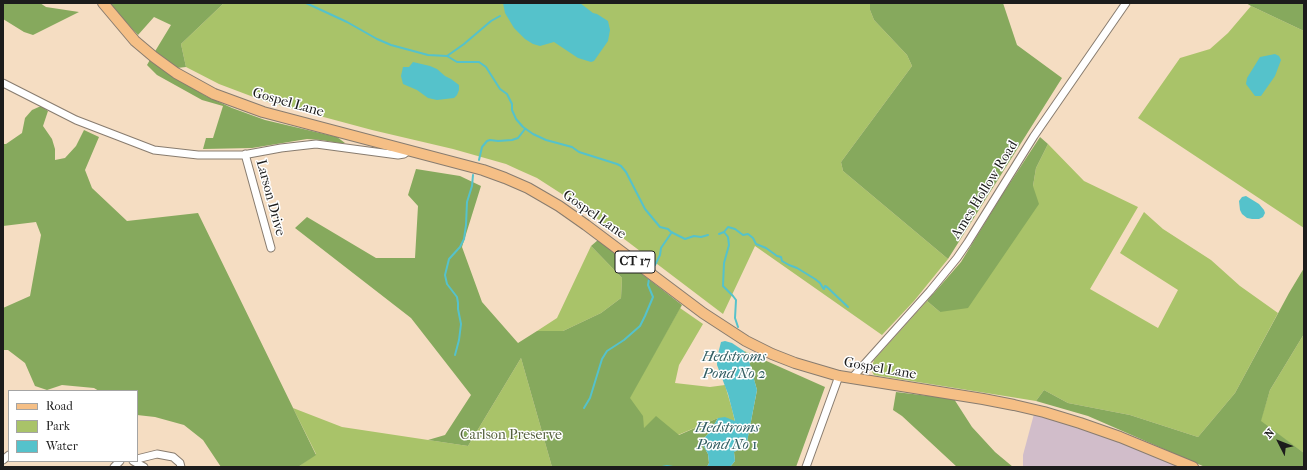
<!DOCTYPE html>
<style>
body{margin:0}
#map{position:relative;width:1307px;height:470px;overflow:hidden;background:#f5ddc2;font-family:"IM FELL French Canon",serif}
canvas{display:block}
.frame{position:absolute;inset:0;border:4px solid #1c1c1c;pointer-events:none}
.legend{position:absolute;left:8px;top:390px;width:130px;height:72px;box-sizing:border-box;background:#fff;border:1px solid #a4a4a4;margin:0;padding:5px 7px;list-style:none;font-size:12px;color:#1c1c1c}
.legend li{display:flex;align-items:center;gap:8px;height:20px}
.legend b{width:20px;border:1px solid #a4a4a4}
.north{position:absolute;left:1259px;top:422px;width:40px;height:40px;-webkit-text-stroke:3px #fff;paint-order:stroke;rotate:312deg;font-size:11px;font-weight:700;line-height:16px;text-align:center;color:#1c1c1c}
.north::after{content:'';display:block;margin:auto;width:14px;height:18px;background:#1c1c1c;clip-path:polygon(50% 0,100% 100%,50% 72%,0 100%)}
</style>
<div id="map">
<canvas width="1307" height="470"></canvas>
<div class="frame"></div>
<ul class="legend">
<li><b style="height:5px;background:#f5bf86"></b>Road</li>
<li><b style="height:11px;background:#a9c369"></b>Park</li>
<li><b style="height:11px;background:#55c2cb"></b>Water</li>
</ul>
<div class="north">N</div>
</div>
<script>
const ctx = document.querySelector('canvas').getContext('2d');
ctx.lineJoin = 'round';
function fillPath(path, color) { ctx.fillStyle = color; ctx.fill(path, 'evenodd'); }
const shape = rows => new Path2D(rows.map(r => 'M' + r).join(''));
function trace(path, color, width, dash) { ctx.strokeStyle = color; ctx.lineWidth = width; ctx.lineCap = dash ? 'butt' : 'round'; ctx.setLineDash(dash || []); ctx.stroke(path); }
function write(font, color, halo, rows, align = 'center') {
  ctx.font = font + ' "IM FELL French Canon",serif'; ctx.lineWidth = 3; ctx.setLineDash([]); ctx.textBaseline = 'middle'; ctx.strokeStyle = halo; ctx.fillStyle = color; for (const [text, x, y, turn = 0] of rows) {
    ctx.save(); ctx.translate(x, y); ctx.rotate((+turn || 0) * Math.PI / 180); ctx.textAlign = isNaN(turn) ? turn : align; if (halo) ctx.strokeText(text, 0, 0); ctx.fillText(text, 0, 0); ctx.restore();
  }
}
const industrial = shape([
 [1034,414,1100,433,1184,467,1023,467,1023,455]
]);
const green = shape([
 [224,3,870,3,870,10,874,20,907,55,912,66,841,162,843,171,948,259,914,301,882,335,755,246,723,314,582,207,537,178,519,170,506,164,453,149,372,130,264,101,219,84,186,67,181,44],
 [1251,6,1304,31,1304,228,1138,118,1180,58,1210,49,1228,33],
 [1048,144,1084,181,1138,207,1090,289,1158,328,1178,290,1120,253,1144,212,1163,229,1211,260,1240,286,1278,313,1235,393,1198,437,1130,415,1068,403,1044,390,1036,401,874,375,871,370,874,360,927,301,940,312,1033,186,1036,168],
 [591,246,622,278,621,298,601,313,563,331,537,331,557,318],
 [680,308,703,324,679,365,675,383,710,387,725,385,732,409,735,422,718,418,678,435,644,428,629,398],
 [1304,334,1304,453,1260,422,1270,390],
 [521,358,552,467,298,467,316,454,293,408,342,427,468,446]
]);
const forest = shape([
 [3,3,40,3,46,7,79,12,33,35,24,32,3,19],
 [110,3,224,3,181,44,186,67,177,68,154,53,171,25,154,17,138,35,120,16],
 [870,3,1003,3,1017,45,1062,78,948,259,843,171,841,162,912,66,907,55,874,20,870,10],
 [1246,3,1304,3,1304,31,1251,6],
 [151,58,184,83,206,96,232,108,265,120,337,137,345,143,339,143,321,140,307,139,252,148,203,149,206,138,213,138,223,106,202,100,157,75,147,65],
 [41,106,48,111,43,126,52,139,55,149,55,160,65,158,76,146,84,130,99,137,85,170,92,188,127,221,198,213,316,455,298,467,221,467,203,440,184,425,155,417,137,415,137,391,99,391,94,388,62,385,47,390,35,386,25,363,8,350,3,350,3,308,30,296,41,235,36,222,3,226,3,144,6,144,22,133,25,118,32,110],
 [1040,137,1048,144,1036,168,1033,186,1039,204,968,308,940,312,927,301,961,262,1002,195],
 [416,169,460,176,481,186,462,247,482,302,518,343,537,331,563,331,601,313,621,298,622,278,591,246,598,240,682,305,630,398,643,416,644,428,656,416,679,435,718,418,709,433,704,438,703,445,708,454,709,463,707,467,552,467,521,358,468,446,428,440,445,435,471,395,411,318,295,228,307,217,376,258,415,258,418,206,408,195],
 [1304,268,1304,334,1270,390,1261,421,1304,453,1304,467,1205,467,1088,416,1036,401,1044,390,1068,403,1130,415,1198,437,1235,393,1289,293],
 [744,351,825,387,796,467,730,467,735,461,734,452,740,449,747,442,757,390,748,358],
 [896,392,954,399,972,427,995,452,1013,467,957,467,902,416,893,410]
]);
const water = shape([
 [503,3,580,3,593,13,597,14,608,21,610,30,608,41,594,61,591,62,578,58,554,42,540,46,533,44,525,39,514,28,505,13],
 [1275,54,1279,56,1281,60,1275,76,1261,96,1255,96,1246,84,1247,78,1260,57],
 [413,62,430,66,437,69,445,76,451,79,459,85,459,90,457,95,454,98,437,100,428,98,417,90,403,84,401,76,403,67,409,67],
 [1246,196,1259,204,1264,210,1265,213,1263,217,1259,219,1252,219,1247,218,1242,214,1240,210,1239,201,1242,197],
 [725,341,732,343,744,351,748,357,757,390,747,442,740,449,734,452,735,461,730,467,707,467,709,463,708,454,703,445,704,438,709,433,718,418,725,417,735,421,728,394,717,365,717,358,721,342]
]);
const stream = shape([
 [306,3,347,22,377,39,391,45,428,55,447,56,464,44,491,21,500,16],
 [447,56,457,62,479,62,486,67,500,89,507,94,512,104,512,110,516,119,523,127,533,134,546,140,572,147,579,152,617,164,621,166,626,172,645,209,660,227,668,229,671,232,685,239,694,236,701,237,708,235],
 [479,160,482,147,487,141,490,140,498,141,512,140,518,138,525,129],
 [724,232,728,237,729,245,724,263,723,286,733,296,736,300,735,318,738,327],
 [719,234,724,232,728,227,735,229,743,235,748,234,753,238,756,244,766,248,777,256,781,257,782,261,789,265,797,268,815,279,820,283,823,288,824,289,825,286,827,287,848,307],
 [655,265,660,255,661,248,672,232],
 [455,355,459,340,461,324,458,309,458,303,457,297,447,284,445,275,449,259,460,247,464,239,466,225,467,202,472,186,473,175],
 [584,408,590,398,602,359,607,351,624,340,640,326,645,316,653,297,648,285,649,279],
 [662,467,667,466,673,467]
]);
const street = shape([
 [3,83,76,120,154,150,198,155,243,155,281,148,316,144,398,155,404,154,409,150],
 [245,154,271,248],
 [851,379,930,291,957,258,968,242,1034,136,1126,3],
 [137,459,157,454,173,457,180,463,181,467],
 [3,460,9,455],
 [133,461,144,467],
 [114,467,120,461],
 [806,467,839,376]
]);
const primary = shape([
 [103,3,135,41,154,57,176,73,214,94,263,112,483,170,505,178,528,188,559,206,586,225,703,313,746,341,772,354,795,363,839,376,983,399,1014,405,1044,412,1080,423,1120,437,1193,467]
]);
const shields = [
 [635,262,40]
];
const shieldNames = [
 ["CT 17",635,262]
];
const streetNames = [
 ["Gospel Lane",288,103,16],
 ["Ames Hollow Road",985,190,-58],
 ["Larson Drive",270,198,75],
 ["Gospel Lane",594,215,35],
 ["Gospel Lane",880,369,10]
];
const parkNames = [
 ["Carlson Preserve",511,436]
];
const waterNames = [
 ["Hedstroms",734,357],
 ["Pond No 2",734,374],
 ["Hedstroms",727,428],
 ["Pond No 1",727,445]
];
fillPath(industrial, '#d1bdca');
fillPath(green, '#a9c369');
fillPath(forest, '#86a95d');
fillPath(water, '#55c2cb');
trace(stream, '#55c2cb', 2);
trace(street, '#887c6f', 9);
trace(primary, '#887c6f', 12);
trace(street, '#fff', 7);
trace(primary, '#f5bf86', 10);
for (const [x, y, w] of shields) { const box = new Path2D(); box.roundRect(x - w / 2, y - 11, w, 22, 3); ctx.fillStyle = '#fff'; ctx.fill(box); trace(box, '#1c1c1c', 1); }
write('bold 13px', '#1c1c1c', null, shieldNames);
write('14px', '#1c1c1c', '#fff', streetNames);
write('14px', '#545f3b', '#fff', parkNames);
write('italic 15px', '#335e62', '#fff', waterNames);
</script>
